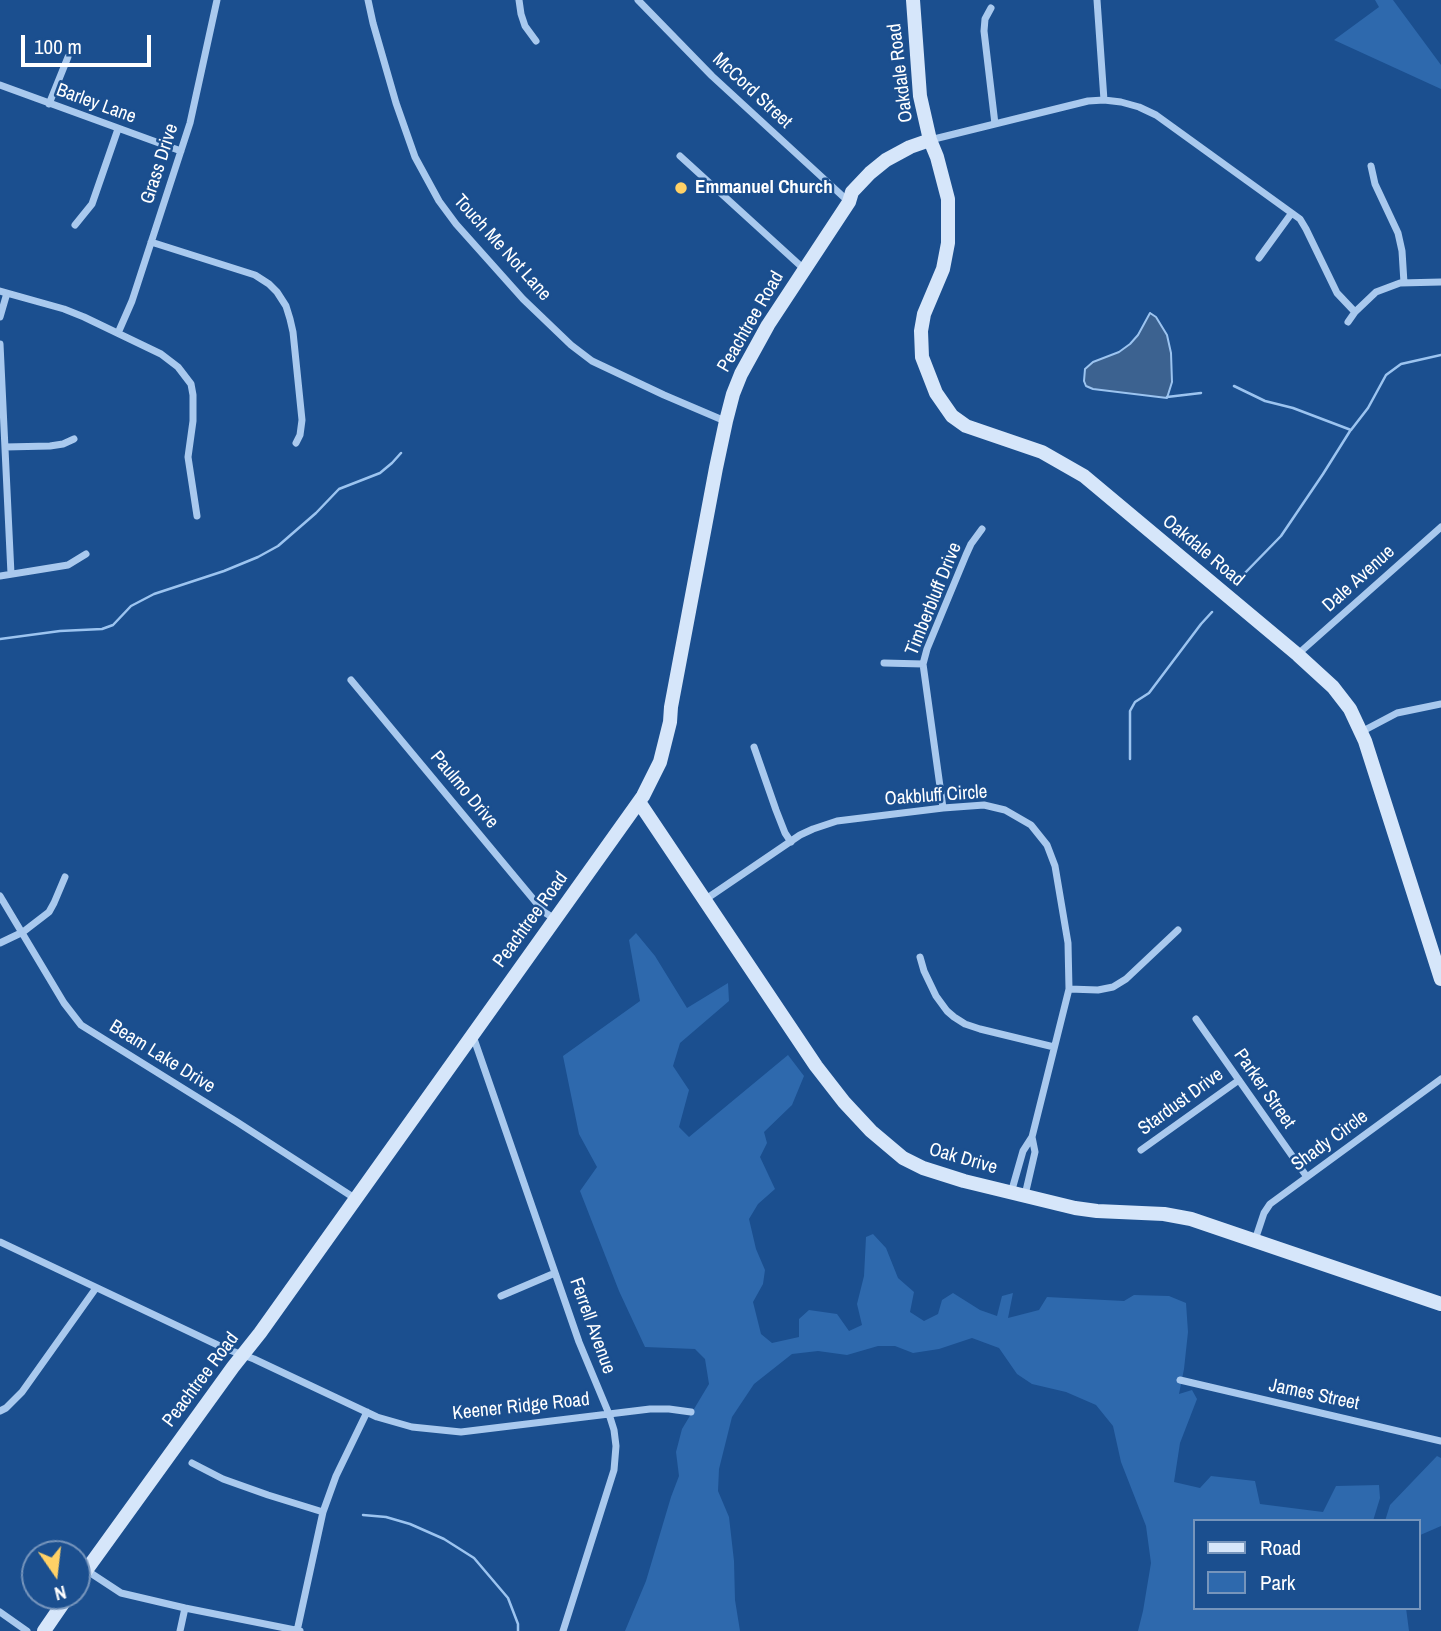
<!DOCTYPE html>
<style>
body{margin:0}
#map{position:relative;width:1441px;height:1631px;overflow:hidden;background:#1b4f8f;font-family:"Archivo Narrow",sans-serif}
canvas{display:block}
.legend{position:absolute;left:1193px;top:1519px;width:228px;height:91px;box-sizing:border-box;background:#1b4f8f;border:2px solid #7695bc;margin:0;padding:9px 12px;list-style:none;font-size:21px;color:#fff}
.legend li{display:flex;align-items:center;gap:14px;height:35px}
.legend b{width:35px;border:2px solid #7695bc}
.north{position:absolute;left:21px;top:1540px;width:70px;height:70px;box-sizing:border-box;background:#1b4f8f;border:2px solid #7695bc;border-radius:50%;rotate:166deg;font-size:19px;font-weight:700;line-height:28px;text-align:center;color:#fff}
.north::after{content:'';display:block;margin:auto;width:24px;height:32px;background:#ffd166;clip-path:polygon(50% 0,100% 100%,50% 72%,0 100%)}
.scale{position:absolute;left:21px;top:35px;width:130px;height:32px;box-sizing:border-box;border:4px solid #fff;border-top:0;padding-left:9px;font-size:21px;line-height:24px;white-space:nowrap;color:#fff;-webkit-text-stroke:5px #1b4f8f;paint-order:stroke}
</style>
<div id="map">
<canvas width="1441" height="1631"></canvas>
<ul class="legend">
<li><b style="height:9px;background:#d6e6fa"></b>Road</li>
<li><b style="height:19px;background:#2e69ad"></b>Park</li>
</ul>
<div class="north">N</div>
<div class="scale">100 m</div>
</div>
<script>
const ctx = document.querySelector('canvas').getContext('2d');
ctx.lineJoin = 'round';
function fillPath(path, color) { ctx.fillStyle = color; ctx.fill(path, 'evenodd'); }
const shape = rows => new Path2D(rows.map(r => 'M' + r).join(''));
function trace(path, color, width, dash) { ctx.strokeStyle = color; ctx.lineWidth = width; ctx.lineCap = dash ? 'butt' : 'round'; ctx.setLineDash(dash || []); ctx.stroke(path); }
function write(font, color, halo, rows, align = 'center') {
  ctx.font = font + ' "Archivo Narrow",sans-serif'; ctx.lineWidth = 5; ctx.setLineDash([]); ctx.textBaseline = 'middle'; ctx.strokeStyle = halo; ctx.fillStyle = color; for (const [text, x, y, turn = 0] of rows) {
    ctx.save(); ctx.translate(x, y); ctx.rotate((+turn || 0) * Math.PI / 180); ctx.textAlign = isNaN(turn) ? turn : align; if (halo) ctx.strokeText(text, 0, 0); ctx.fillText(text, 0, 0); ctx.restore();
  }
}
const green = shape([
 [1375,0,1393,0,1441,65,1441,89,1334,40,1379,7],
 [636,933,655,956,687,1008,728,983,729,1001,680,1043,673,1066,689,1090,679,1127,689,1137,788,1055,804,1076,792,1105,764,1132,767,1143,760,1157,775,1189,758,1204,749,1219,756,1249,765,1270,763,1284,753,1302,761,1334,772,1343,799,1337,799,1319,809,1310,837,1314,849,1331,862,1325,857,1304,864,1276,866,1237,873,1234,886,1248,898,1278,914,1292,910,1312,924,1321,938,1314,942,1300,953,1293,980,1310,997,1316,1002,1296,1013,1293,1008,1318,1039,1310,1047,1297,1124,1301,1134,1295,1169,1296,1186,1303,1188,1332,1184,1369,1179,1394,1192,1390,1197,1399,1180,1443,1174,1482,1200,1488,1211,1476,1255,1481,1260,1504,1323,1512,1336,1486,1379,1485,1380,1498,1373,1521,1194,1521,1194,1608,1406,1608,1409,1631,1138,1631,1143,1611,1151,1563,1146,1526,1121,1462,1113,1426,1096,1405,1066,1392,1032,1384,1017,1374,999,1348,972,1338,939,1349,913,1353,895,1346,878,1346,847,1355,818,1351,792,1354,754,1384,732,1417,719,1469,718,1491,729,1517,734,1561,735,1600,740,1631,625,1631,646,1581,671,1497,679,1476,676,1452,682,1429,709,1384,705,1359,695,1349,645,1347,619,1291,580,1191,597,1167,579,1134,563,1056,640,1001,629,940],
 [1437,1456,1441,1458,1441,1526,1418,1536,1418,1521,1385,1521,1390,1505]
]);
const water = shape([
 [1150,313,1156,317,1167,335,1171,353,1172,382,1167,398,1093,389,1086,386,1084,381,1085,369,1093,362,1119,352,1130,344,1138,335,1150,313]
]);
const stream = shape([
 [1234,386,1265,401,1293,408,1351,430,1368,408,1386,375,1401,364,1441,355],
 [1167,397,1201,393],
 [1242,576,1281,536,1323,474,1350,431],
 [0,639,60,631,102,629,113,625,131,606,154,594,224,571,258,557,278,546,316,513,339,489,380,473,392,463,401,453],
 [1130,759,1130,711,1135,702,1149,693,1201,624,1212,612],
 [363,1515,386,1517,410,1524,444,1539,474,1558,508,1598,518,1624,518,1631]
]);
const street = shape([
 [368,0,373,23,396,103,415,157,439,201,456,224,523,299,571,345,592,361,664,395,725,421],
 [519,0,521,14,525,26,536,41],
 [638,0,712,76,849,202],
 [1097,0,1104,100],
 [991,8,985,19,984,31,995,124],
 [0,85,181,151],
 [49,104,68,57],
 [930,140,1088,101,1104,100,1121,102,1139,107,1156,115,1300,219,1306,229,1337,293,1355,312],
 [680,156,804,269],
 [1371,166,1375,184,1398,233,1402,251,1404,283],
 [75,225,92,204,118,129],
 [151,242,255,275,269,284,277,292,286,306,290,319,293,332,302,420,300,435,296,443],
 [1259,258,1291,214],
 [0,291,64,309,84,317,161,354,178,367,191,384,193,395,193,421,188,457,197,516],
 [0,317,7,293],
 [1348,322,1355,312,1376,292,1400,283,1441,282],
 [118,333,132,301,190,123,217,0],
 [0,344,11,574],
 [5,447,50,446,63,444,74,439],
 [0,576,68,565,86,554],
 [1298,654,1441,527],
 [884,663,923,664],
 [351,680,544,912,555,919],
 [1361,732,1397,713,1441,704],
 [754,747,776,810,785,833,791,842],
 [943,808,923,664,927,649,966,555,971,544,982,529],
 [0,896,64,1003,81,1025,237,1122,356,1199],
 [706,899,800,835,813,829,837,821,943,808,984,805,1005,810,1031,825,1047,845,1055,866,1068,943,1069,989,1032,1137],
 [0,943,23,932,49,912,54,903,65,877],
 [920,957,924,971,936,996,947,1011,954,1017,965,1024,980,1029,1054,1047],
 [1069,989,1098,990,1113,987,1126,979,1178,930],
 [1196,1019,1307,1177],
 [473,1036,579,1342,609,1414,614,1430,616,1446,614,1470,563,1631],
 [1141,1150,1239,1080],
 [1011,1193,1023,1151,1032,1137,1035,1152,1025,1195],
 [1255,1240,1264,1213,1270,1204,1441,1079],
 [0,1242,224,1348,254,1359,377,1417,412,1427,461,1432,650,1409,669,1409,691,1412],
 [501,1296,555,1273],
 [1180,1380,1441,1441],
 [0,1411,6,1408,22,1392,96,1288],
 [192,1463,223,1479,268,1495,323,1512],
 [86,1570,121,1593,185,1608,300,1631],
 [0,1612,27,1631],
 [180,1631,185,1608],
 [297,1631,323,1512,336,1476,367,1412]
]);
const secondary = shape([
 [913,0,920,96,930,140,937,157,948,199,948,243,943,269,924,314,921,331,922,357,936,393,952,416,966,426,1042,452,1084,476,1298,655,1333,687,1350,709,1365,741,1441,979],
 [639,802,816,1066,844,1102,871,1131,903,1158,923,1168,964,1181,1075,1208,1097,1211,1164,1214,1191,1219,1441,1304],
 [77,1583,233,1367,260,1333,643,796,660,762,670,722,671,707,716,468,726,421,733,394,741,374,768,325,849,202,852,192,870,173,886,160,910,147,930,140],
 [44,1631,68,1596]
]);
const markers = [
 [681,188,7,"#ffd166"]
];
const streetNames = [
 ["Oakdale Road",901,73,-97],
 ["McCord Street",752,91,43],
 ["Barley Lane",96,104,20],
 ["Grass Drive",160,164,-72],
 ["Touch Me Not Lane",502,248,48],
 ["Peachtree Road",751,322,-60],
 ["Oakdale Road",1203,551,40],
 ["Dale Avenue",1359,579,-42],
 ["Timberbluff Drive",934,599,-68],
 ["Paulmo Drive",464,790,50],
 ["Oakbluff Circle",936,796,-4],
 ["Peachtree Road",531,920,-54],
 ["Beam Lake Drive",162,1057,32],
 ["Parker Street",1264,1089,55],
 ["Stardust Drive",1181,1102,-36],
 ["Shady Circle",1330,1141,-36],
 ["Oak Drive",963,1159,16],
 ["Ferrell Avenue",592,1326,70],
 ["Peachtree Road",201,1380,-53],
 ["James Street",1314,1395,12],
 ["Keener Ridge Road",521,1407,-6]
];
const poiNames = [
 ["Emmanuel Church",695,188]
];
fillPath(green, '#2e69ad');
fillPath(water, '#3c6290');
trace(water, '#9cc4f0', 2);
trace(stream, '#9cc4f0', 2.5);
trace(street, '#a9c9ee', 7);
trace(secondary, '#d6e6fa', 14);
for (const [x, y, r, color] of markers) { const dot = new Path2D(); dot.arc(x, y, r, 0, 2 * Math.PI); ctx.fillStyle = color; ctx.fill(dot); trace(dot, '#1b4f8f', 2.5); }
write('19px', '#fff', '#1b4f8f', streetNames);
write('bold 19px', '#fff', '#1b4f8f', poiNames, 'left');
</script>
